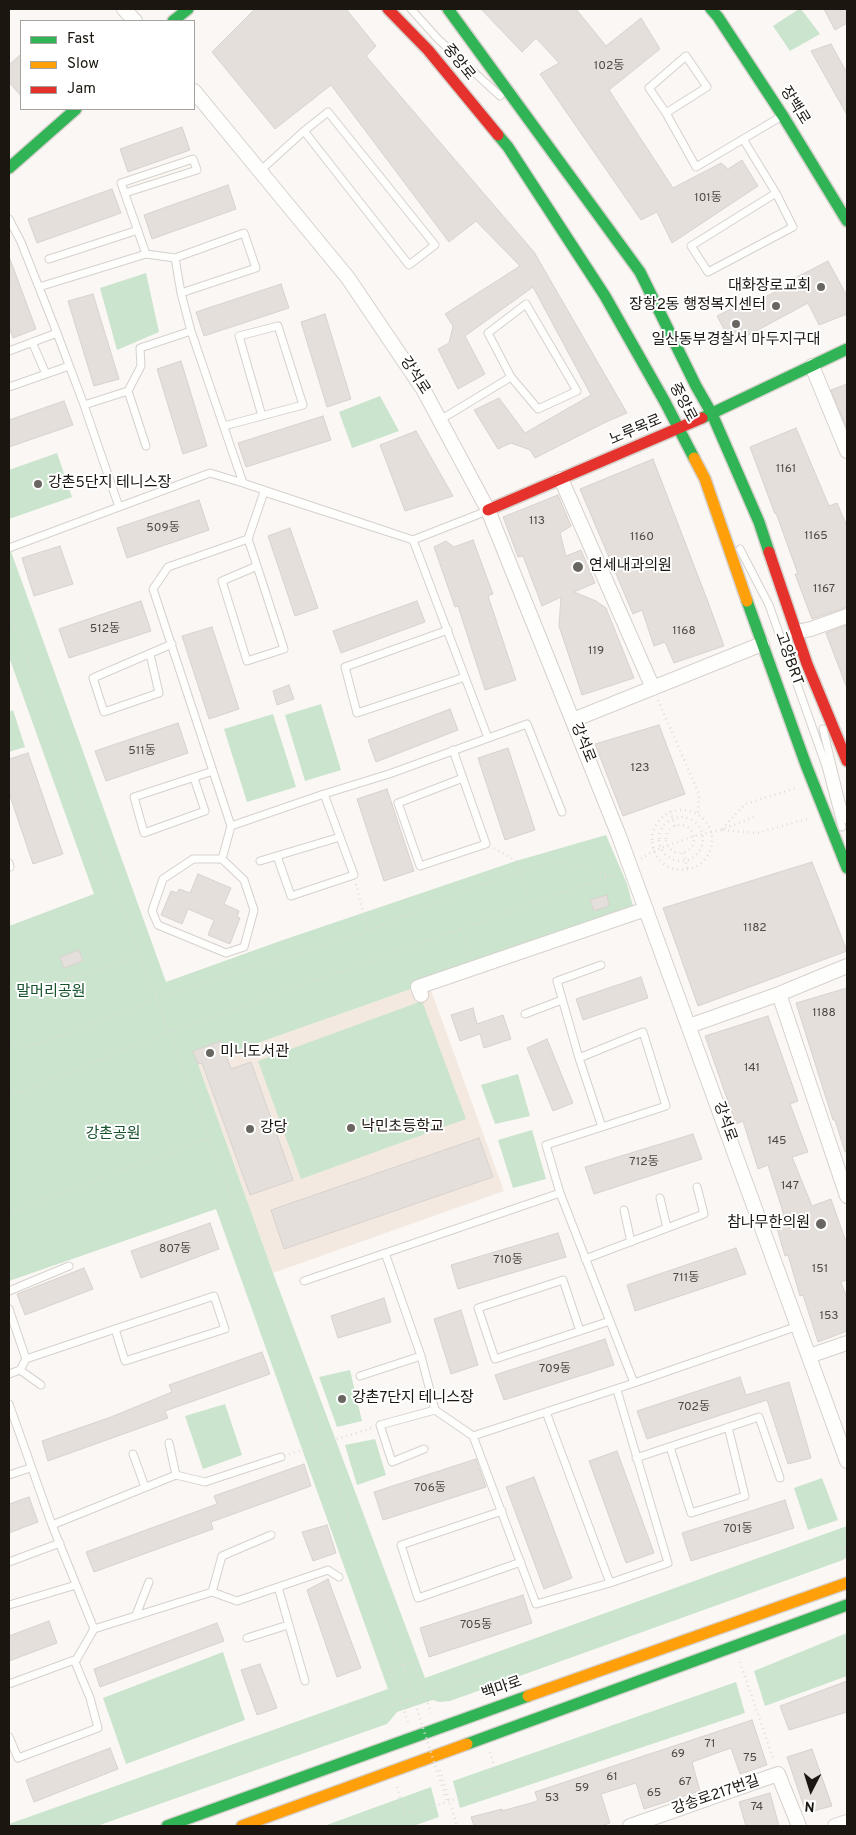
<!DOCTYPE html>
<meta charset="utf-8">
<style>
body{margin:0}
#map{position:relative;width:856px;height:1835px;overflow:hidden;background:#fbf7f4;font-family:Overpass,sans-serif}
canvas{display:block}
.frame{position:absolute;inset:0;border:10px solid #1b1610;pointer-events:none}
.legend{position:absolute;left:20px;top:20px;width:175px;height:90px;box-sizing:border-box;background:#fff;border:1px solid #a4a29f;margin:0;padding:6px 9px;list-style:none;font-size:15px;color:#1b1610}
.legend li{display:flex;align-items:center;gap:10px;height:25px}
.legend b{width:25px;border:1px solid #a4a29f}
.north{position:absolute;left:786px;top:1765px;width:50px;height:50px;-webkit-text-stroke:4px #fff;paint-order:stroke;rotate:185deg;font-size:14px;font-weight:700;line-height:20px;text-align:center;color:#1b1610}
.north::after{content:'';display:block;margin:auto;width:18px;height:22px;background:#1b1610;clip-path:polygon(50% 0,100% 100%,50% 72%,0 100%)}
</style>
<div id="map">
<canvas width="856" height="1835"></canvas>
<div class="frame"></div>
<ul class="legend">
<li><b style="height:6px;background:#30b455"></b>Fast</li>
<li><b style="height:6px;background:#ff9f0a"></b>Slow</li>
<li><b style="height:6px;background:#e5322d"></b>Jam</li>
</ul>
<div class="north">N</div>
</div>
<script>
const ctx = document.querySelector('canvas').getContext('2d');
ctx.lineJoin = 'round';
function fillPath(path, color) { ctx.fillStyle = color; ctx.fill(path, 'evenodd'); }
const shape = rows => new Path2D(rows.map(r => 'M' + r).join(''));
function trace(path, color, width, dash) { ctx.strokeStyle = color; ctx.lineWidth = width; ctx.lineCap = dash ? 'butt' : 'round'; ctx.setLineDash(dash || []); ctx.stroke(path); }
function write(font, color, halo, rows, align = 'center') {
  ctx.font = font + ' Overpass,"Noto Sans KR",sans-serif'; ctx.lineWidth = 4; ctx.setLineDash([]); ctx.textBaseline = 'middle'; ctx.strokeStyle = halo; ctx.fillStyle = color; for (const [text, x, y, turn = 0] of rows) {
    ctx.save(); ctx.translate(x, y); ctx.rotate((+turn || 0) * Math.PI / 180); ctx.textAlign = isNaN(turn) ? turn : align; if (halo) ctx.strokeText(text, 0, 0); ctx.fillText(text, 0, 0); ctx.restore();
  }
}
const built = shape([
 [430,987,504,1191,273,1273,198,1064,411,989,413,992]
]);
const green = shape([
 [799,9,801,9,820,34,790,51,773,26],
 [146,273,159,332,117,350,100,288],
 [380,396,399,431,352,448,339,412],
 [57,453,72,497,9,519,9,470],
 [9,546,166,982,283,940,516,861,606,835,627,884,633,906,410,986,411,989,198,1064,273,1273,425,1678,847,1526,847,1557,843,1560,450,1701,439,1702,433,1700,397,1712,387,1724,97,1826,9,1826,9,1824,388,1689,216,1209,9,1281,9,926,94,894,9,657],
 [321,704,341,770,305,781,285,715],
 [13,710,25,747,9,752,9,712],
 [273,714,296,787,247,802,224,729],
 [422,1001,466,1119,301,1179,258,1061],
 [518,1074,530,1116,495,1124,481,1085],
 [532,1130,546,1179,513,1188,498,1140],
 [350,1370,362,1421,337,1427,319,1377],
 [225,1404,242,1455,203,1469,185,1416],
 [375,1439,386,1475,357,1485,345,1445],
 [822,1478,838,1520,808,1530,794,1488],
 [847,1633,847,1676,765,1706,754,1671],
 [223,1652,245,1720,126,1764,103,1698],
 [736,1682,745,1713,460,1808,453,1781],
 [431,1787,439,1817,413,1826,324,1826]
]);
const building = shape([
 [255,9,346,9,376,46,366,56,534,252,627,413,606,422,535,458,530,450,511,443,498,449,474,410,499,398,525,433,591,395,533,287,465,336,485,374,458,389,438,349,449,343,453,326,445,314,520,266,476,221,449,242,331,85,275,129,212,52,255,9],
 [481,9,576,9,606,46,641,18,660,49,609,90,673,188,721,163,728,169,742,160,758,186,672,243,657,212,641,220,540,74,559,63,536,38,522,52,481,9],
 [824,9,847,9,847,23,835,30,824,9],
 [831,44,847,73,847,115,811,51,831,44],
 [21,54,21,96,9,82,9,65,21,54],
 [182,127,190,150,128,172,120,149,182,127],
 [228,185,236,209,152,239,144,215,228,185],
 [112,189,121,213,37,243,28,219,112,189],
 [10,259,36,329,13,338,9,327,10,259],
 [828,261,847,296,847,314,819,325,808,303,732,344,717,316,741,304,743,308,797,281,795,278,828,261],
 [281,284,289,308,204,336,196,312,281,284],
 [93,294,119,379,94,386,68,301,93,294],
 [325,314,351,399,327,407,301,322,325,314],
 [181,361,207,446,183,454,157,369,181,361],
 [847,384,847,429,831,390,847,384],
 [64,401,73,425,9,447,9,420,64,401],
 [323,416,331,440,246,467,238,443,323,416],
 [796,428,829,506,837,503,847,526,847,607,812,619,795,574,798,574,776,513,775,514,750,447,796,428],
 [416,431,453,496,405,511,380,445,416,431],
 [653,459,708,602,724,646,674,663,665,642,654,646,642,610,633,614,580,489,653,459],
 [558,495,571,526,560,533,566,556,581,550,595,583,574,592,596,601,606,608,634,678,582,695,559,626,561,597,542,606,523,556,518,557,503,517,558,495],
 [199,500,209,530,127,558,117,528,199,500],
 [290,528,318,608,295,616,268,536,290,528],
 [473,540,493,594,488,596,516,680,485,690,458,606,455,607,434,547,446,541,454,547,473,540],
 [60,546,73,584,34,596,22,558,60,546],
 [141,601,151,631,69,658,59,629,141,601],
 [417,601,425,622,341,653,333,631,417,601],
 [847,625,847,686,846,686,826,633,847,625],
 [212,627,239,709,209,719,182,636,212,627],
 [289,685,294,699,277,705,273,691,289,685],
 [450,709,458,730,376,762,368,740,450,709],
 [178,723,188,753,106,781,95,751,178,723],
 [659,725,685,794,623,816,595,744,659,725],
 [508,748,535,830,505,840,478,758,508,748],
 [28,753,63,854,33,864,9,793,9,759,28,753],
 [387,789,414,871,384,881,357,799,387,789],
 [812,862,847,951,698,1006,663,908,812,862],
 [198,874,231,888,224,904,239,911,237,917,240,918,230,944,208,935,214,920,188,909,182,924,161,915,171,891,177,893,179,889,190,893,198,874],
 [607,895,609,906,594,911,590,900,607,895],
 [79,950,83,961,64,968,60,957,79,950],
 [641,977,648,998,583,1020,576,999,641,977],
 [847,988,847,1152,845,1152,835,1120,833,1120,796,1003,847,988],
 [473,1008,477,1024,503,1015,511,1039,484,1048,480,1034,460,1041,451,1015,473,1008],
 [768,1016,798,1101,790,1104,808,1152,792,1157,812,1206,831,1199,845,1239,847,1238,847,1280,841,1282,847,1298,847,1331,818,1342,803,1295,800,1296,788,1255,785,1256,774,1218,784,1215,768,1165,758,1169,743,1121,736,1124,705,1036,768,1016],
 [547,1039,573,1103,553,1111,527,1048,547,1039],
 [221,1041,231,1069,251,1062,293,1180,250,1195,202,1063,198,1064,193,1051,221,1041],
 [693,1134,702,1159,594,1194,585,1167,693,1134],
 [479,1138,493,1177,284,1249,271,1210,479,1138],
 [210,1223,219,1249,141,1278,131,1251,210,1223],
 [558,1233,566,1257,458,1289,451,1265,558,1233],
 [736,1248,746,1274,635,1311,627,1285,736,1248],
 [84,1268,93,1289,25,1315,17,1294,84,1268],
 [384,1298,391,1322,338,1338,331,1316,384,1298],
 [461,1310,478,1365,451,1374,434,1319,461,1310],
 [605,1339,614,1365,504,1400,495,1375,605,1339],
 [262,1352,270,1374,165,1411,168,1418,48,1461,42,1441,111,1417,172,1392,169,1385,262,1352],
 [740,1377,746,1395,789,1382,811,1458,788,1464,767,1400,647,1439,637,1411,740,1377],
 [617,1451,654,1553,626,1563,589,1461,617,1451],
 [476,1459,486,1487,383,1520,374,1492,476,1459],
 [304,1464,311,1486,211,1522,213,1529,94,1572,86,1552,217,1504,214,1496,304,1464],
 [534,1477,572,1578,544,1589,506,1487,534,1477],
 [29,1497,38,1522,9,1533,9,1504,29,1497],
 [785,1500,794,1528,691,1561,682,1533,785,1500],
 [327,1525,336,1553,313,1561,302,1532,327,1525],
 [328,1579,361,1668,337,1677,307,1590,328,1579],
 [523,1595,532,1623,429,1657,420,1628,523,1595],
 [49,1621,57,1643,9,1661,9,1636,49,1621],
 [217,1623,224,1641,100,1687,94,1669,217,1623],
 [260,1664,277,1708,257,1715,241,1670,260,1664],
 [847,1681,847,1712,789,1730,780,1706,847,1681],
 [752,1720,767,1765,740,1774,731,1748,692,1762,700,1791,644,1809,636,1783,601,1794,610,1823,601,1826,474,1826,471,1817,502,1809,502,1811,538,1801,535,1792,752,1720],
 [110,1748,118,1769,34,1802,26,1780,110,1748],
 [812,1749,832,1806,806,1813,787,1757,812,1749],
 [770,1793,779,1826,746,1826,739,1802,770,1793]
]);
const path = shape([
 [9,610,234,1203,403,1666],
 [658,700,699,794,698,814],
 '652 840a30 30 0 1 1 60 0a30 30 0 1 1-60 0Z',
 [670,811,675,826],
 '659 839a22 22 0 1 1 44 0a22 22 0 1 1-44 0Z',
 '666 839a14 14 0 1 1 28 0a14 14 0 1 1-28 0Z',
 [722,829,745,804,796,788],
 [723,830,757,833,807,819],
 [494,848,516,861,531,904],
 [683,853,688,870],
 [641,859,653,851,694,836,721,830,754,817],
 [356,884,368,931],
 [460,929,471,956],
 [9,990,56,982,93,972,139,954],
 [9,1043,29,1047,63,1035,187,988,368,931,472,888,534,868,550,863,563,863,584,867,598,873,610,875],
 [9,1097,169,1032,619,873],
 [9,1213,209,1138],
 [289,1454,372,1428],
 [740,1662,774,1761],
 [408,1722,390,1670,414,1661,431,1713],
 [490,1752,499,1782],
 [440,1770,457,1826],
 [397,1787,405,1815],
 [53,1826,835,1549,847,1548]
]);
const lane = shape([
 [411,9,438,39,500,96],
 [666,113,707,87,686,56,649,88,666,113,696,167,782,116],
 [743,139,776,193,793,227,708,272,691,246,776,193],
 [260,171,304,131,409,265,435,245,328,112,304,131],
 [125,193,197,170,193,159,121,183,146,254,175,258,181,293,191,331,243,483,413,540,264,492,248,539,257,566,284,649,247,661,222,581,257,566],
 [9,219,21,242,57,333,84,405,119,507],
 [175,258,244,233,256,268,181,293],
 [49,259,138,230],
 [39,287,146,254],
 [526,304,577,391,538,409,511,377,488,333,526,304],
 [32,342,46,374],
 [9,351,57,333],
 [9,387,69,366],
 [128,391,146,446],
 [84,405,128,391,141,366,140,348,191,331],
 [440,420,511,377],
 [224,426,303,405,278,326,239,336,262,416],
 [487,511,413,540,488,738],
 [248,539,168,567,153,589,231,826,324,794],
 [9,548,210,473,243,483],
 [740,549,769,605,826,766,842,827],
 [448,630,345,667,357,713,465,677],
 [150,654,159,693,104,712,93,678,172,644],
 [823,729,841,802,847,820],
 [453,750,486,844,420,866,398,803,463,778],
 [194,778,205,811,144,833,134,797,213,771],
 [277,856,291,896,354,875,324,794,389,774,527,724,562,812],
 [193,859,222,859,244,880,254,910,244,947,226,953,158,925,152,911,163,879,193,859],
 [222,859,231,826],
 [260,861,340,837],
 [9,863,10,867],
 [601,965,557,981,579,1058,602,1127,546,1145,560,1193,634,1383,798,1326],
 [525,1014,562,1000],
 [579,1058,643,1032,666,1106,602,1127],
 [660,1198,667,1228],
 [624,1210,631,1242],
 [385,1253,421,1356,435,1410,473,1436,634,1383],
 [585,1259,704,1214,697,1187],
 [304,1281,560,1193],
 [9,1291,69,1266],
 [9,1309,26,1359,20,1370,9,1374],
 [580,1331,563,1280,478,1308,495,1359,610,1321],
 [26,1359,115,1329,214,1296,225,1329,125,1361,115,1329],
 [20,1370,41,1385],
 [360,1376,421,1356],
 [9,1404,52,1525,94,1629],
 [546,1412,610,1583],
 [473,1436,536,1604,610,1583,668,1563,617,1390],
 [169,1443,176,1475],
 [670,1447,691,1513,745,1496,728,1427],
 [424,1449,392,1462,380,1425,435,1410],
 [133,1454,145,1487],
 [636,1458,759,1417,780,1478],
 [9,1475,30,1468],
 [502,1511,401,1545,418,1598,521,1562],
 [52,1525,176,1475,205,1482,281,1457],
 [9,1562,60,1543],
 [278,1587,305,1681],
 [212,1592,222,1556,271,1535],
 [9,1605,76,1585],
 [136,1615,149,1582],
 [247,1638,288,1625],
 [9,1684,77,1659],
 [9,1737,18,1758,98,1728,90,1698,75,1662,94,1629,212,1592,237,1601,328,1570,339,1577]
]);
const street = shape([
 [124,9,135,21],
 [194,91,348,278,423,389,488,510,619,836,847,1461],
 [812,366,847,451],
 [561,479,653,688],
 [796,632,811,629,847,616],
 [573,720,762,644],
 [779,994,847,1196],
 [421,995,418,987,646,909],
 [689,1026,779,994,847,966],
 [809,1356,847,1343],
 [630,1826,778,1774,799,1826],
 [835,1826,847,1822]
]);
const fast = shape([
 [448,9,640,272,696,386,712,414,759,522,769,552],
 [711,9,718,17,783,116,847,221],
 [173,21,188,9],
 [498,135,508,147,605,296,665,402,694,458],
 [9,168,76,109],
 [702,418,847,349],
 [747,601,806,765,847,868],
 [467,1744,847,1605],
 [167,1826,528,1696]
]);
const slow = shape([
 [694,458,705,479,747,601],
 [528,1696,847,1583],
 [242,1826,467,1744]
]);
const jam = shape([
 [388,9,428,50,498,135],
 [488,510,702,418],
 [769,552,807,664,847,761]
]);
const pathBridge = shape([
 [403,1666,447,1802],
 [405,1815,447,1802,499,1782]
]);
const markers = [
 [821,287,5,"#696560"],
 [776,306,5,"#696560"],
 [736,324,5,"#696560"],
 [38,484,5,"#696560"],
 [578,567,6,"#696560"],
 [210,1053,5,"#696560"],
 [351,1128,5,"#696560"],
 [250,1129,5,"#696560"],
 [821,1224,6,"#696560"],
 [342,1399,5,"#696560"]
];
const numberNames = [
 ["102동",609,67],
 ["101동",708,199],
 ["1161",786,470],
 ["113",537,522],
 ["509동",163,529],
 ["1165",816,537],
 ["1160",642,538],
 ["1167",824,590],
 ["512동",105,630],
 ["1168",684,632],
 ["119",596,652],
 ["511동",142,752],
 ["123",640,769],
 ["1182",755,929],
 ["1188",824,1014],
 ["141",752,1069],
 ["145",777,1142],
 ["712동",644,1163],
 ["147",790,1187],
 ["807동",175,1250],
 ["710동",508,1261],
 ["151",820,1270],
 ["711동",686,1279],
 ["153",829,1317],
 ["709동",555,1370],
 ["702동",694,1408],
 ["706동",430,1489],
 ["701동",738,1530],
 ["705동",476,1626],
 ["71",710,1745],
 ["69",678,1755],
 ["75",750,1759],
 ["61",612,1778],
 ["67",685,1783],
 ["59",582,1789],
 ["65",654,1794],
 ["53",552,1799],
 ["74",757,1808]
];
const streetNames = [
 ["중앙로",458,63,51],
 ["장백로",794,106,58],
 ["강석로",414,376,57],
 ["중앙로",682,403,62],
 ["노루목로",636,431,-23],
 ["고양BRT",788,659,70],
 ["강석로",582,743,68],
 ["강석로",724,1122,70],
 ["백마로",502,1689,-19],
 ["강송로217번길",716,1796,-19]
];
const poiNames = [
 ["대화장로교회",811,287,"right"],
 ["장항2동 행정복지센터",766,306,"right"],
 ["일산동부경찰서 마두지구대",736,341,"center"],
 ["강촌5단지 테니스장",48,484],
 ["연세내과의원",589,567],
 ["미니도서관",220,1053],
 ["낙민초등학교",361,1128],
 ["강당",260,1129],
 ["참나무한의원",810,1224,"right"],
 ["강촌7단지 테니스장",352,1399]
];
const parkNames = [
 ["말머리공원",51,993],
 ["강촌공원",113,1135]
];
fillPath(built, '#f3e9e1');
fillPath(green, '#cae4cd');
fillPath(building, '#e5dfdc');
trace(building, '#d8d2cf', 1);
trace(lane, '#d6d1cc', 9);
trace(street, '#d6d1cc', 16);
trace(fast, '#d6d1cc', 14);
trace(slow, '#d6d1cc', 14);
trace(jam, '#d6d1cc', 14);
trace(path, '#e0dede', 2.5, [1, 4]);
trace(lane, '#fefefd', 7);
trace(street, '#fefefd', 14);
trace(fast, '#30b455', 11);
trace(slow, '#ff9f0a', 11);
trace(jam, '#e5322d', 11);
trace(pathBridge, '#e0dede', 2.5, [1, 4]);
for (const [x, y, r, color] of markers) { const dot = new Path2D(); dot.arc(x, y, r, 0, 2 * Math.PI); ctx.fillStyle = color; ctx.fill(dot); trace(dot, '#fff', 2); }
write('12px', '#4e4944', null, numberNames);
write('15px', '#1b1610', '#fff', streetNames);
write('15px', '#1b1610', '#fff', poiNames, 'left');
write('15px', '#15512a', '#fff', parkNames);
</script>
